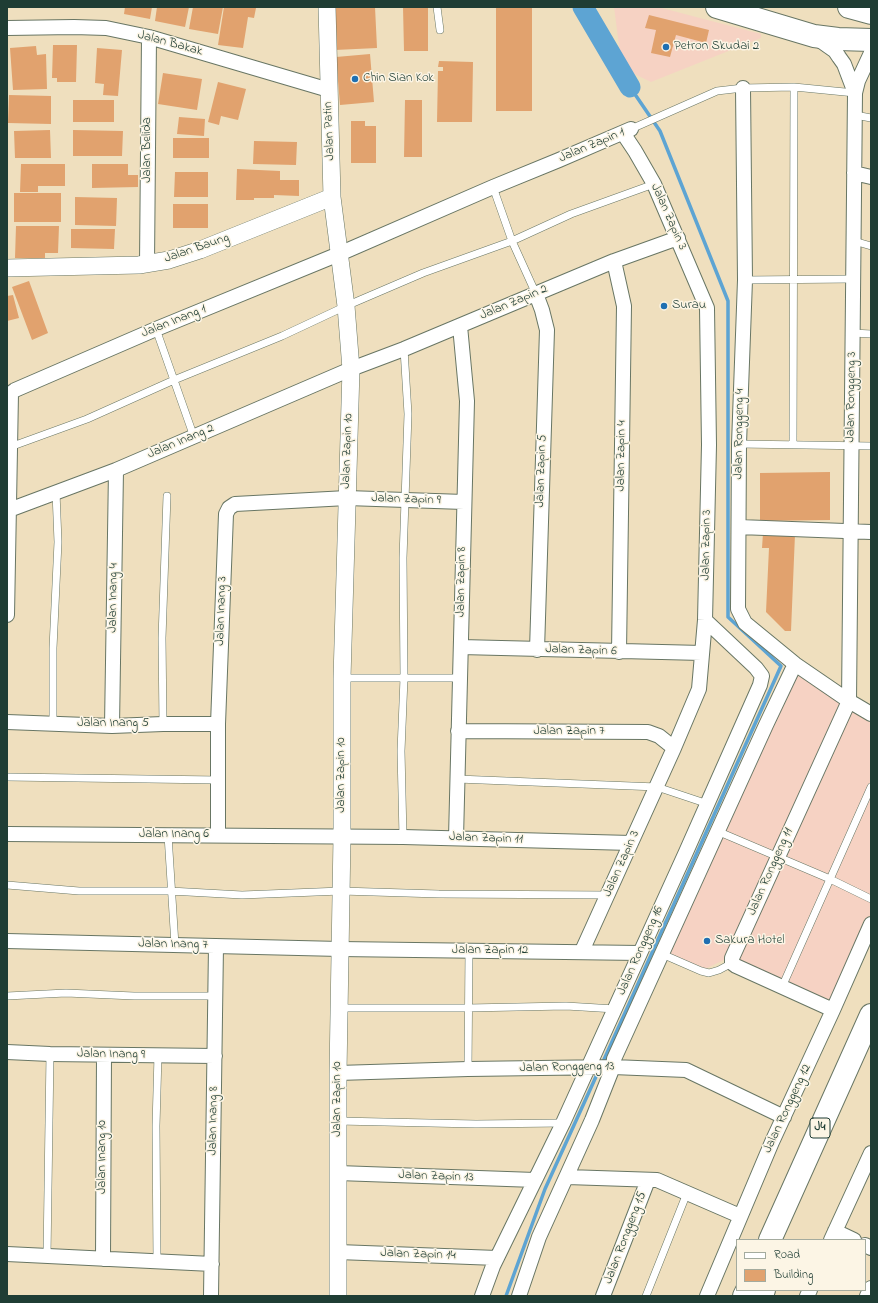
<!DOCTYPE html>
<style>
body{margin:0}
#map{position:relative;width:878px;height:1303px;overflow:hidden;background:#efdfbe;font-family:"Indie Flower",sans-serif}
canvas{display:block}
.frame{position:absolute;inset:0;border:8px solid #1f3d34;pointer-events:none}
.legend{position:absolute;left:736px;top:1239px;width:130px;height:52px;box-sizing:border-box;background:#fcf5e5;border:1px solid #a4ab9e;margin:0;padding:5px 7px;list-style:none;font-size:12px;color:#1f3d34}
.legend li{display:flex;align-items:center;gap:8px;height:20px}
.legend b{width:20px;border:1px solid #a4ab9e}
</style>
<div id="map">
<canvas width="878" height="1303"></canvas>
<div class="frame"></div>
<ul class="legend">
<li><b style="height:5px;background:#fff"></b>Road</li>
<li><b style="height:11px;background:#e1a26e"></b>Building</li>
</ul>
</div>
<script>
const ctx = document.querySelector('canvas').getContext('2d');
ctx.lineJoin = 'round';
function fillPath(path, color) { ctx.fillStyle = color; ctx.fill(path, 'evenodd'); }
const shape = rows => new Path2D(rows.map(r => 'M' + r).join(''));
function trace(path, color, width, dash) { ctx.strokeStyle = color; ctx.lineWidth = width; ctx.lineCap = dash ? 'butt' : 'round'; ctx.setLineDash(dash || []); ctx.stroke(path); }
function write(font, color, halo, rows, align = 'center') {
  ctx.font = font + ' "Indie Flower",sans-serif'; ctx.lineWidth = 3; ctx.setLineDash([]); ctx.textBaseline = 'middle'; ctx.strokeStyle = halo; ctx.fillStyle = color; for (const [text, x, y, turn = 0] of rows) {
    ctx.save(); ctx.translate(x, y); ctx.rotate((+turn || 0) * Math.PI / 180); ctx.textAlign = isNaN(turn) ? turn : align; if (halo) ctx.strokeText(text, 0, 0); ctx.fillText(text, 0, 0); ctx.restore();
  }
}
const built = shape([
 [614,7,658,7,761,34,761,38,651,82,622,68],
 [797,670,871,719,871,913,831,1005,728,958,705,969,667,953]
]);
const stream = shape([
 [602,1064,781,666,728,617,728,301,660,131,630,87],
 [506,1296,545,1189,599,1070]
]);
const river = shape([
 [583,7,630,87]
]);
const building = shape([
 [125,7,152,7,150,19,124,14],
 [157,7,189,7,185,27,155,21],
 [193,7,223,7,218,34,189,29],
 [224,7,256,8,254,18,248,17,243,48,218,45],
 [333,7,375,7,377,48,335,50],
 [403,7,428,7,428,51,404,51],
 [496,7,532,7,532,111,496,111],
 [649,15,709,30,706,43,676,35,670,57,651,53,656,30,645,28],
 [53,45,77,45,76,82,57,82,57,78,52,78],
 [36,46,37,55,46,54,47,89,13,90,10,48],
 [97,48,122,50,118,96,103,95,104,84,95,83],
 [370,54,374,102,340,105,336,57],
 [439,61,473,62,472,122,437,122,438,71,443,71,443,67,438,67],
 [163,73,202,79,197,110,158,104],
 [218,82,246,89,238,120,221,116,219,125,208,122],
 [9,95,51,96,51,124,8,123],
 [73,100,114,100,114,122,73,122],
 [405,100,422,100,422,157,404,157],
 [179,117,205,119,204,136,177,134],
 [351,121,365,121,365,126,376,126,376,163,351,163],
 [50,130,51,158,15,158,14,131],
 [73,130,123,131,122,156,73,156],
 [173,138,209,138,209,158,173,158],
 [254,141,297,142,296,165,253,164],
 [21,164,65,164,65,186,38,186,38,192,20,192],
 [92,164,128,164,128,175,138,175,138,187,92,188],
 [237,169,280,171,280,180,299,180,299,196,274,195,274,198,254,198,254,200,236,200],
 [175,172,208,172,208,197,174,197],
 [14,193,61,193,61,222,14,222],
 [75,197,117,198,116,226,75,225],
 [173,204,208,204,208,228,173,228],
 [16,226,59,226,58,253,45,253,45,258,15,258],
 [71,229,115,229,114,249,71,248],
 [29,281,48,333,32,340,12,287],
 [13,295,19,318,7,321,7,296],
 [830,472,830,520,760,521,760,473],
 [763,533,795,534,791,631,785,631,766,612,769,548,762,548]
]);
const service = shape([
 [437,7,440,30],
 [855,115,871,118],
 [631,129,717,91,743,88,794,87,855,93],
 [493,187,512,241,536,294],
 [854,241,871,246],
 [745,280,853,279],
 [156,329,194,437],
 [853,333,871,334],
 [739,444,871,446],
 [793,445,794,87],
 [10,447,87,419,174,380,282,336,346,306,423,273,512,241,571,214,654,184],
 [342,678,460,678],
 [53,723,53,648,58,542,56,492],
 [163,724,162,638,167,496],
 [7,777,218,780],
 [457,779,657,787,708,804],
 [717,831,830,879,871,899],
 [168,835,175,945],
 [403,837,401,751,404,678,403,558,408,414,404,349],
 [7,885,79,891,170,891,242,895,341,891,439,894,607,895],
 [662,954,701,971,709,973,719,970,732,963],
 [782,987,871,787],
 [7,996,66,993,134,996,216,996],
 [340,1008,468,1008,566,1006,615,1009],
 [468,1069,469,951],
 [338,1121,476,1124,563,1123],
 [47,1256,50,1054],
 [157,1261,156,1126,158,1055],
 [646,1296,687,1193]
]);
const minor = shape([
 [7,28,74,27,106,28,149,37,329,90],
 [818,39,835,51,839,57,844,64,855,93],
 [743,88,745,280,739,444,738,609,745,623,795,664,849,701,871,714],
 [854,173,871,177],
 [614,261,624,306,619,652],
 [147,264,149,37],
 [536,294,542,310,547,330,537,650],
 [9,510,116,470,351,369,404,349,614,261,678,238],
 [739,527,871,532],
 [7,615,11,393,15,390,156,329,339,254,493,187,559,160,631,129],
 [461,647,702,653],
 [7,722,112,726,163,724,218,724],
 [112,726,116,470],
 [458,731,648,732,659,736,674,748],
 [7,834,403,837,631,843],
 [218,835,218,724,226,514,229,508,235,504,347,498,464,502],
 [456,838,467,401,460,326],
 [7,941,340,949,640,953],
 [582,951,674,748,699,689,705,620,709,445,707,308,654,184,635,151,623,133],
 [833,1010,736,966,732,963,732,958,849,701,855,93,858,81,871,53],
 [7,1052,50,1054,215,1056],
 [338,1073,468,1069,613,1067,686,1070,784,1117],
 [338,1173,535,1180],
 [567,1177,657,1180,740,1216],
 [835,1231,854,1240],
 [831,1240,871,1153],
 [865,1245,871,1248],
 [338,1252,497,1258],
 [7,1254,212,1264],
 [103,1259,104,1055],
 [211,1296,216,946],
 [482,1296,493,1266,563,1123,686,852,760,685,762,676,756,668,705,620],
 [519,1296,539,1237,592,1120,613,1067,614,1059,766,725,795,664],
 [603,1296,648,1180],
 [707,1296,772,1142,833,1010,871,924],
 [807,1296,810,1290],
 [867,1296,871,1288]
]);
const tertiary = shape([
 [327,7,332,197,346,306,351,369,342,678,342,837,338,1073,338,1296],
 [7,268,139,265,169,260,200,250,332,197]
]);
const primary = shape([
 [717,7,814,36,838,39,871,40],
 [770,1240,871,1015],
 [744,1296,747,1290],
 [761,1296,764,1290]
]);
const trunk = shape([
 [849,7,871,13]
]);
const markers = [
 [666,47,4,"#1f6fb2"],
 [355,79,4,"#1f6fb2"],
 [664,306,4,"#1f6fb2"],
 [707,941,4,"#1f6fb2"]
];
const shields = [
 [820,1128,20]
];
const shieldNames = [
 ["J4",820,1128]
];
const streetNames = [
 ["Jalan Bakak",170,44,15],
 ["Jalan Patin",330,131,-92],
 ["Jalan Zapin 1",592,146,-23],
 ["Jalan Belida",148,150,-90],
 ["Jalan Zapin 3",668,217,66],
 ["Jalan Baung",197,249,-19],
 ["Jalan Zapin 2",514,303,-23],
 ["Jalan Inang 1",174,322,-22],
 ["Jalan Ronggeng 3",852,397,-89],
 ["Jalan Ronggeng 4",740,434,-89],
 ["Jalan Inang 2",181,442,-23],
 ["Jalan Zapin 10",348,451,-88],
 ["Jalan Zapin 4",622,456,-89],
 ["Jalan Zapin 5",542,471,-88],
 ["Jalan Zapin 9",406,500,2],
 ["Jalan Zapin 3",707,545,-89],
 ["Jalan Zapin 8",462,582,-89],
 ["Jalan Inang 4",114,598,-89],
 ["Jalan Inang 3",222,611,-88],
 ["Jalan Zapin 6",581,651,2],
 ["Jalan Inang 5",113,724],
 ["Jalan Zapin 7",569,732],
 ["Jalan Zapin 10",342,775,-90],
 ["Jalan Inang 6",174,835],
 ["Jalan Zapin 11",486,839,2],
 ["Jalan Zapin 3",622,864,-66],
 ["Jalan Ronggeng 11",771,872,-66],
 ["Jalan Inang 7",173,945,1],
 ["Jalan Zapin 12",490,951],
 ["Jalan Ronggeng 16",641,951,-66],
 ["Jalan Inang 9",111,1055,1],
 ["Jalan Ronggeng 13",567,1068,-1],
 ["Jalan Zapin 10",338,1099,-90],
 ["Jalan Ronggeng 12",788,1109,-65],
 ["Jalan Inang 8",214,1121,-89],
 ["Jalan Inang 10",103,1157,-90],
 ["Jalan Zapin 13",436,1177,2],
 ["Jalan Ronggeng 15",626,1238,-69],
 ["Jalan Zapin 14",418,1255,2]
];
const poiNames = [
 ["Petron Skudai 2",674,47],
 ["Chin Sian Kok",363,79],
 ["Surau",672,306],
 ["Sakura Hotel",715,941]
];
fillPath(built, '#f6d2c3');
trace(stream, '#5da4d3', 3.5);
trace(river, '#5da4d3', 21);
fillPath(building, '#e1a26e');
trace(service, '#687664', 8);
trace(minor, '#687664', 16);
trace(tertiary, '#687664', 18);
trace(primary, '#687664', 24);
trace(trunk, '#687664', 24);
trace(service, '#fff', 7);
trace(minor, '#fff', 14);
trace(tertiary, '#fff', 17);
trace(primary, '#fff', 22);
trace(trunk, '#fff', 22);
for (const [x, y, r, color] of markers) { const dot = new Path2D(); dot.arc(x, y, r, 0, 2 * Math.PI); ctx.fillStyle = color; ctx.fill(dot); trace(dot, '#fcf5e5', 1.5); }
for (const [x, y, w] of shields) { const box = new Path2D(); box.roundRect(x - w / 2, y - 10, w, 20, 3); ctx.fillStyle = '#fcf5e5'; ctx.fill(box); trace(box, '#1f3d34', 1); }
write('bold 12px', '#1f3d34', null, shieldNames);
write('13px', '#1f3d34', '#fcf5e5', streetNames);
write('13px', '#1f3d34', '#fcf5e5', poiNames, 'left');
</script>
